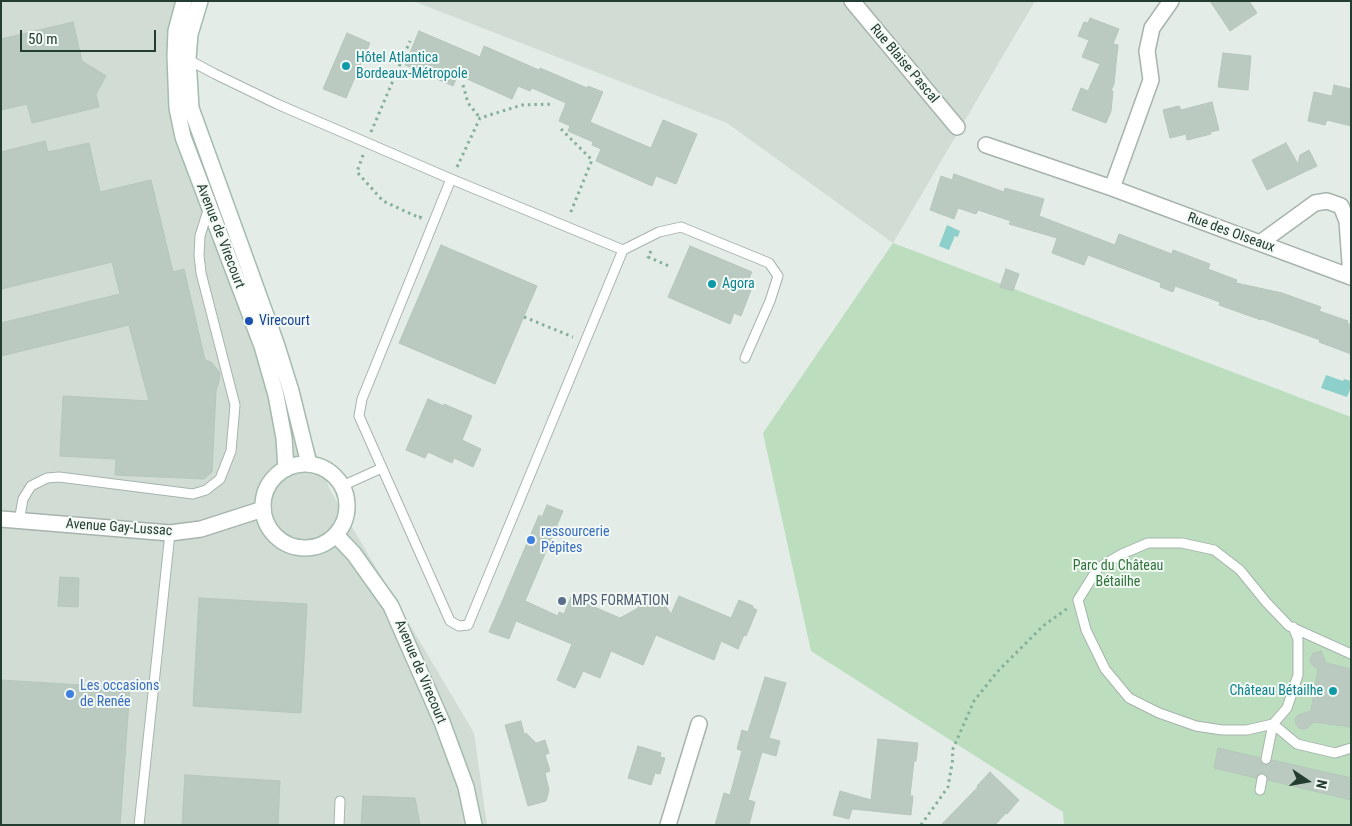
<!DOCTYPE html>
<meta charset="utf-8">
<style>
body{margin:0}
#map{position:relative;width:1352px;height:826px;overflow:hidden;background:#e3ece6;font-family:"Roboto Condensed",sans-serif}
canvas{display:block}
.frame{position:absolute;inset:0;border:2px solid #233d30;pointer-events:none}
.north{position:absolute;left:1282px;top:756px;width:50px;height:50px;-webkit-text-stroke:4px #f3f9f5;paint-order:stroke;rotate:102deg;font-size:14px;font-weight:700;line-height:20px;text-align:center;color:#233d30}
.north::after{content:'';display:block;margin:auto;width:18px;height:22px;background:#233d30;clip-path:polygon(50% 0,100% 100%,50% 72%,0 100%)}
.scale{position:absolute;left:20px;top:30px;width:136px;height:22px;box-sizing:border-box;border:2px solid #233d30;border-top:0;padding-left:6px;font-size:15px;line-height:18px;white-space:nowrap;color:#233d30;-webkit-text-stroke:4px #f3f9f5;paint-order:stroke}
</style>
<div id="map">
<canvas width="1352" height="826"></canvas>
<div class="frame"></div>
<div class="north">N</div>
<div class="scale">50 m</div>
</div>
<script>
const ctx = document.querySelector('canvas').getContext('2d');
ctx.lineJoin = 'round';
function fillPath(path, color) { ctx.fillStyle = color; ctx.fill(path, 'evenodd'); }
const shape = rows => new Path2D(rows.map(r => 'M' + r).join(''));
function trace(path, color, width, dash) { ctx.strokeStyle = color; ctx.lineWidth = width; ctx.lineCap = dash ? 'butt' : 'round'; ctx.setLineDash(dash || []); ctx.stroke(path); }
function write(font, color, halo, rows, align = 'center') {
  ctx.font = font + ' "Roboto Condensed",sans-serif'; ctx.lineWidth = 4; ctx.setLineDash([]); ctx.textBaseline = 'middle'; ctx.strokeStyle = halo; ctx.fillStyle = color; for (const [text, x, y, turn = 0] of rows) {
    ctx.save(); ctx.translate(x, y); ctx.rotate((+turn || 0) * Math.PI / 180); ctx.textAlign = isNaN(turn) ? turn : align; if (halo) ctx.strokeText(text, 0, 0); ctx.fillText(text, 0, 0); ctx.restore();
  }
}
const built = shape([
 [1,1,202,1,187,113,330,490,474,733,487,825,1,825],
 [413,1,1035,1,893,243,727,123]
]);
const green = shape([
 [893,243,1351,417,1351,825,1064,825,1063,812,811,651,763,433]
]);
const water = shape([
 [947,225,960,231,958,237,955,236,949,250,939,246],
 [1326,375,1343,381,1344,379,1351,381,1351,387,1347,397,1321,388]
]);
const building = shape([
 [1210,1,1249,1,1257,13,1230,31,1210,1],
 [1090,18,1119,29,1113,44,1118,45,1114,84,1111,91,1113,91,1111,111,1106,123,1072,110,1081,88,1088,91,1100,64,1082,57,1089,40,1078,36,1084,22,1088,23,1090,18],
 [73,22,82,61,106,76,96,94,99,107,32,123,27,104,1,110,1,39,73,22],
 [419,31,480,57,484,46,539,70,540,68,587,88,588,86,603,92,590,122,651,148,663,120,697,134,676,184,656,176,652,186,596,161,601,149,592,145,593,142,568,131,570,126,559,121,566,103,532,88,530,91,518,86,512,99,458,75,453,86,405,65,419,31],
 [347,33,370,43,346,98,323,89,347,33],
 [1223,53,1251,56,1248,90,1218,87,1223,53],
 [1334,85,1351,89,1351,126,1327,120,1325,125,1308,121,1314,92,1332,96,1334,85],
 [1212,102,1219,130,1210,132,1211,134,1187,140,1186,134,1170,138,1163,110,1179,106,1181,110,1212,102],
 [45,141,48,152,89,143,100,192,151,180,173,272,184,269,205,360,211,362,220,373,219,381,216,391,212,472,204,479,115,475,116,459,60,456,63,396,149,401,129,325,1,356,1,323,120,294,112,262,1,289,1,152,45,141],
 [1286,143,1298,164,1300,155,1309,150,1317,166,1267,190,1252,160,1286,143],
 [954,174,1004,192,1005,188,1044,199,1039,216,1115,245,1119,234,1172,254,1173,250,1210,264,1208,269,1237,280,1236,283,1282,293,1321,307,1319,311,1348,321,1347,323,1351,325,1351,354,1319,342,1320,340,1262,319,1261,320,1219,305,1220,302,1175,286,1173,292,1160,287,1161,283,1088,255,1084,265,1052,253,1057,238,1009,224,1011,221,978,210,976,214,958,208,954,219,930,210,941,176,952,180,954,174],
 [441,245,537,286,495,384,399,343,441,245],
 [690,246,752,272,747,282,753,285,741,316,734,313,730,324,668,297,690,246],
 [1006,269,1019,274,1013,291,1000,287,1006,269],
 [428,399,444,406,444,404,472,416,462,440,481,449,473,467,454,458,452,463,428,452,425,458,406,450,428,399],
 [547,505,563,511,525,601,558,616,559,612,564,614,571,597,620,618,638,608,641,602,648,605,652,598,658,600,661,599,671,614,679,596,731,618,739,600,753,606,753,608,757,610,746,636,744,635,738,649,721,641,714,660,656,635,643,665,611,651,600,678,583,671,575,688,557,680,572,644,516,621,509,639,489,632,539,515,542,517,547,505],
 [60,577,79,578,78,607,58,606,60,577],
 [199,598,307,604,301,713,193,706,199,598],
 [1321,651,1326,663,1351,669,1351,727,1314,722,1307,728,1303,729,1299,728,1296,724,1295,719,1298,715,1311,711,1318,669,1312,665,1310,659,1313,653,1321,651],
 [765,677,786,683,769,738,780,741,776,756,762,752,748,800,755,802,749,825,715,825,724,793,730,795,742,751,737,749,742,730,748,732,765,677],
 [1,680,130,688,120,825,1,825,1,680],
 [521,721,524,734,526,733,536,743,545,740,549,753,545,755,550,771,545,773,549,790,546,801,528,806,505,725,521,721],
 [878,739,918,743,916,761,914,761,910,796,913,796,911,815,852,809,849,819,833,815,840,791,871,800,878,739],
 [638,746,661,753,660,757,665,758,660,774,655,773,651,785,628,778,638,746],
 [1218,748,1260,758,1260,761,1264,765,1268,765,1272,760,1351,778,1351,800,1268,780,1268,776,1264,773,1259,773,1256,778,1214,768,1218,748],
 [990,772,1019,800,1007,814,1006,813,995,825,941,825,978,787,977,786,990,772],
 [185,775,280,781,278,825,182,825,185,775],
 [363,796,415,798,420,825,361,825,363,796]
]);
const path = shape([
 [463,85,468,103,480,118],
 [561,129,592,160,570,214],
 [371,132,410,41],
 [363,155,357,172,383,201,420,218,421,215],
 [457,167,480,118,522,105,554,104],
 [651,251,648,257,669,266],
 [524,317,573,337],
 [921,825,948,787,953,758,952,751,974,701,997,672,1043,626,1068,608]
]);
const lane = shape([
 [187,59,215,74,277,104,451,179,623,250,468,625,459,626,450,621,359,416,362,399,451,179],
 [623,250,659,232,681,227,769,263,778,276,770,301,745,358],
 [342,486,382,468],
 [19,521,23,499,31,486,47,478,59,477,193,494,206,490,220,479,231,451,235,405,201,273,199,255,200,236,209,207],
 [1293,627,1298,639,1298,675,1287,708,1273,724,1247,730,1222,730,1196,726,1159,713,1129,698,1105,669,1086,630,1078,600,1098,568,1122,554,1148,543,1182,543,1214,550,1240,570,1266,602,1289,626,1351,654],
 [1266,759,1273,724,1297,744,1335,753,1351,748],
 [1260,790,1262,779],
 [139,825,170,533],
 [339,825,340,801]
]);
const street = shape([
 [852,1,957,127],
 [986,145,1112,188,1351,277],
 [1112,188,1151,80,1147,51,1152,28,1171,1],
 [1260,243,1315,203,1327,201,1341,206,1347,221,1351,277],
 [1,519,170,533,201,529,263,509],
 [668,825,699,724]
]);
const secondary = shape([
 [184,1,176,31,175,56,177,108,183,137,262,346,276,395,284,438,286,469],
 [200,1,190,34,188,59,191,108,276,343,291,391,309,464],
 '263 506a42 42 0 1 1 84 0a42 42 0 1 1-84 0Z',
 [336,535,354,554,391,606,442,722,466,787,474,825]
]);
const markers = [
 [346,66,5,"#0f9aa8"],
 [712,284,5,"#0f9aa8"],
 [249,321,5,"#1a4fb4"],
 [531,540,5,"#3f7fe0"],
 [562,601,5,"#5c6f8a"],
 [1333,691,5,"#0f9aa8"],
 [70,694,5,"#3f7fe0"]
];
const cultureNames = [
 ["Hôtel Atlantica",356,58],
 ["Bordeaux-Métropole",356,74],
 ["Agora",722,284],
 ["Château Bétailhe",1323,691,"right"]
];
const streetNames = [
 ["Rue Blaise Pascal",904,64,50],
 ["Rue des OIseaux",1231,233,20],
 ["Avenue de Virecourt",220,236,69],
 ["Avenue Gay-Lussac",119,528,4],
 ["Avenue de Virecourt",420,672,67]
];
const transitNames = [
 ["Virecourt",259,321]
];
const shopNames = [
 ["ressourcerie",541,532],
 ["Pépites",541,548],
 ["Les occasions",80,686],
 ["de Renée",80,702]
];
const parkNames = [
 ["Parc du Château",1118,566],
 ["Bétailhe",1118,582]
];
const serviceNames = [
 ["MPS FORMATION",572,601]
];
fillPath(built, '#d1dcd5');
fillPath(green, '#bcddbe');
fillPath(water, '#8dd0cb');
fillPath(building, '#bbcac1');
trace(building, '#b5c6bb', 1);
trace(lane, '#a6b4ac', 11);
trace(street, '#a6b4ac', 18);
trace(secondary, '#a4bbae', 18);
trace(path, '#84af98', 3, [2.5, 4]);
trace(lane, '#fff', 9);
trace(street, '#fff', 15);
trace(secondary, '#fff', 15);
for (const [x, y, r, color] of markers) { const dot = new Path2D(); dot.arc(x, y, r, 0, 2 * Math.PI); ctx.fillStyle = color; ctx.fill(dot); trace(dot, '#f3f9f5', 2); }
write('14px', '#0d838f', '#f3f9f5', cultureNames, 'left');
write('14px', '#233d30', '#f3f9f5', streetNames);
write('14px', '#164399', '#f3f9f5', transitNames, 'left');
write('14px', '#366cbe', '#f3f9f5', shopNames, 'left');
write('14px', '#2e7339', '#f3f9f5', parkNames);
write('14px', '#4e5e75', '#f3f9f5', serviceNames, 'left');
</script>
